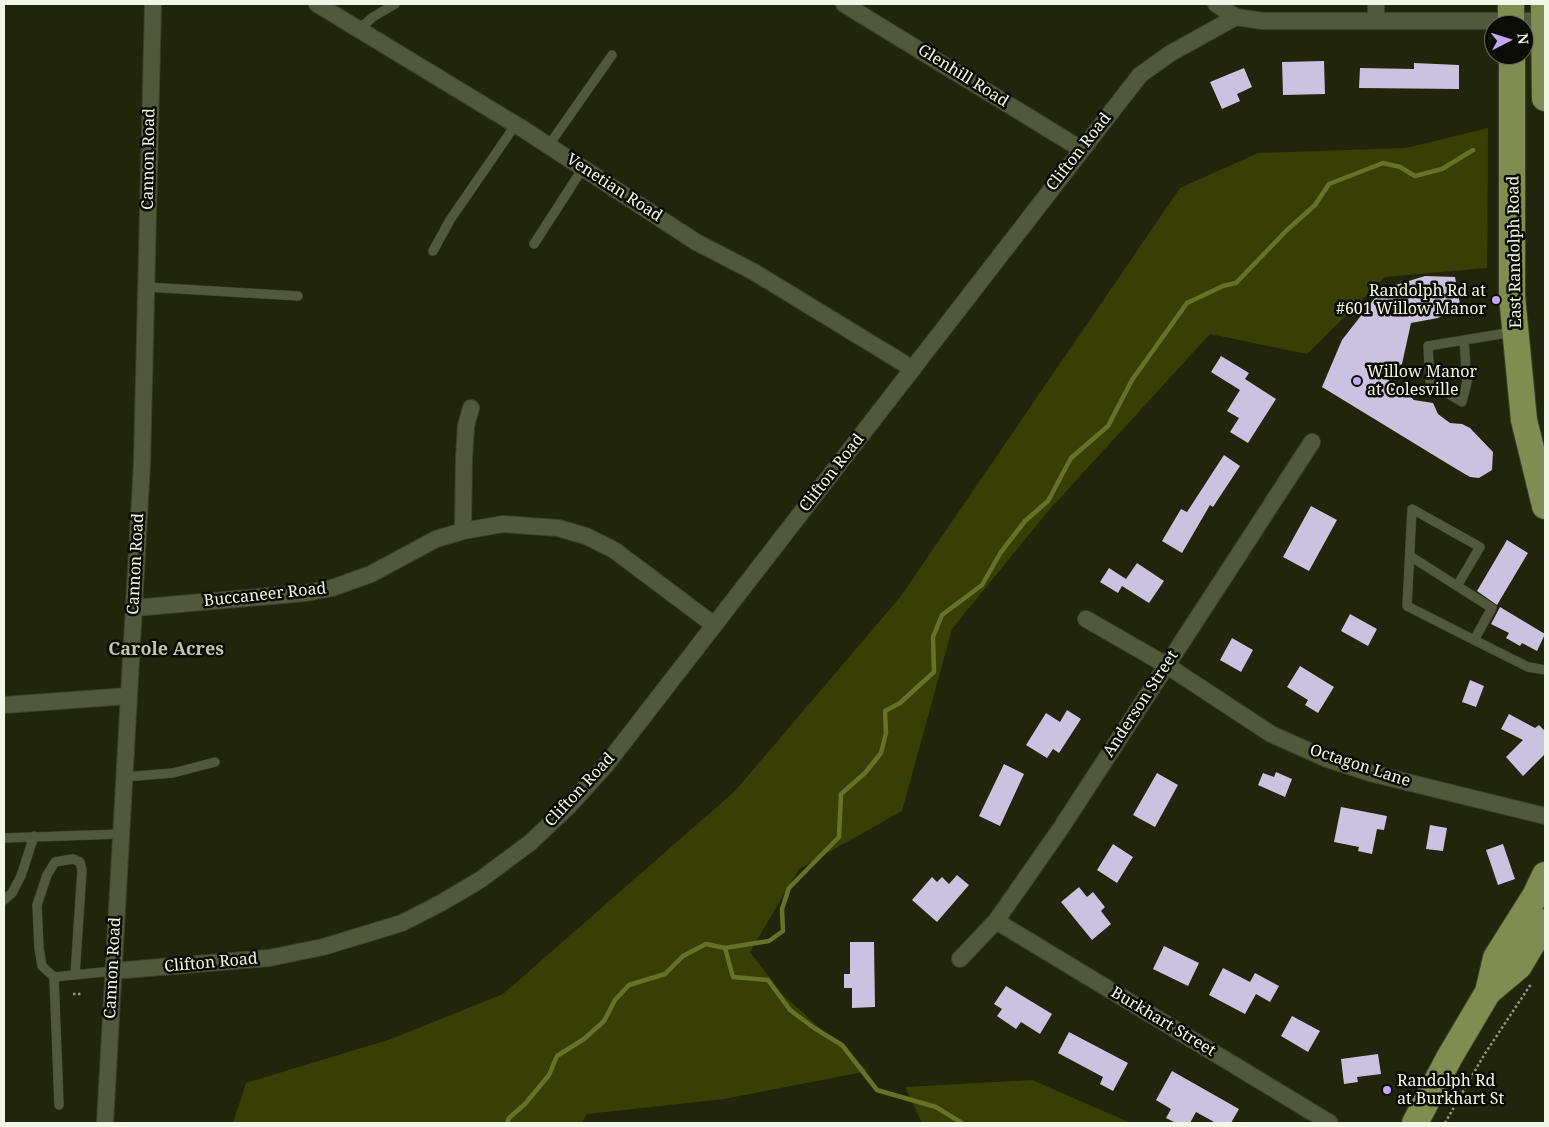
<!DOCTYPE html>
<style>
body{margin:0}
#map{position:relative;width:1549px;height:1127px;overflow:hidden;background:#20250b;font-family:"Noto Serif",serif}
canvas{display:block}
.frame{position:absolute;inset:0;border:5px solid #f2f6e6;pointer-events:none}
.north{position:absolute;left:1484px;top:15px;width:50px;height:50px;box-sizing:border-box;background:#0b0d04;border:1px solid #676a5e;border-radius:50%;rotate:85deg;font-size:14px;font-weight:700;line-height:20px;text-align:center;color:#f2f6e6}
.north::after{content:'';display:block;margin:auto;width:18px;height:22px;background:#bfa9f4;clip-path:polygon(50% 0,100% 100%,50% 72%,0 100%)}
</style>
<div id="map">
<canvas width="1549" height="1127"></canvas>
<div class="frame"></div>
<div class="north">N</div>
</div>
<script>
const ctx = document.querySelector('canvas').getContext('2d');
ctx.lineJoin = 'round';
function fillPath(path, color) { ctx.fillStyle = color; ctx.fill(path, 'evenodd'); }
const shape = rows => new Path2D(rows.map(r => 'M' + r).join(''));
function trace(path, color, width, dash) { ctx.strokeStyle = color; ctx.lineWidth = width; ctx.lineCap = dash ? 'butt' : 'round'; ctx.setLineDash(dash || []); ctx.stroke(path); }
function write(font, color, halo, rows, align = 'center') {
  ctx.font = font + ' "Noto Serif",serif'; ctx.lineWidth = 5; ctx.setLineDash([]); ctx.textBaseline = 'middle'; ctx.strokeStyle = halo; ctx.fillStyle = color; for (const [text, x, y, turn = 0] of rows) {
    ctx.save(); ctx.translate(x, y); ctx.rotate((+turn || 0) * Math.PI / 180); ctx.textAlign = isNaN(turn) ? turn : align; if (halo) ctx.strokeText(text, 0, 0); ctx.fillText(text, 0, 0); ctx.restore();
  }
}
const green = shape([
 [1488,128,1487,268,1385,277,1307,354,1210,334,1049,510,952,629,902,811,799,869,750,952,783,995,868,1071,724,1099,587,1114,582,1123,233,1123,246,1083,391,1039,503,994,735,791,901,596,1180,188,1258,153,1406,148],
 [1032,1080,1131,1123,922,1123,905,1087]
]);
const stream = shape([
 [725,948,733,977,768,980,790,1010,814,1028,842,1045,877,1090,936,1107,962,1123],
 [507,1123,509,1118,525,1104,549,1075,557,1056,584,1039,604,1021,615,1000,629,985,665,974,683,956,706,944,725,948,769,941,783,931,782,909,789,888,839,837,841,794,865,773,881,753,886,733,885,711,900,703,934,672,933,637,942,615,982,585,1001,552,1025,521,1048,501,1071,458,1108,426,1132,380,1187,303,1223,286,1236,283,1286,231,1315,205,1329,184,1383,163,1400,167,1415,176,1442,169,1473,150]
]);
const building = shape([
 [1324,61,1325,94,1283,95,1282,62],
 [1414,63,1459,65,1459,89,1359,88,1360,68,1414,69],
 [1244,68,1252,87,1237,94,1240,101,1222,109,1210,82],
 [1425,276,1455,277,1460,304,1438,318,1411,323,1402,364,1381,375,1400,388,1414,400,1433,403,1438,414,1450,423,1462,424,1470,428,1493,452,1492,470,1479,478,1470,477,1453,467,1322,387,1342,340,1374,299,1386,288],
 [1221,356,1249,373,1245,379,1276,399,1248,443,1230,432,1239,418,1227,411,1240,390,1211,372],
 [1224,455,1240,466,1213,507,1210,505,1182,553,1162,541,1181,509,1187,512],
 [1311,506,1337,520,1309,571,1283,557],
 [1507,540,1528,553,1497,605,1477,591],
 [1137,563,1164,581,1149,603,1122,586,1118,593,1100,582,1109,568,1126,579],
 [1500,607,1545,634,1537,651,1522,643,1520,646,1506,638,1509,633,1491,624],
 [1350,614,1377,629,1368,646,1341,631],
 [1232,638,1253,650,1241,672,1220,660],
 [1300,666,1334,687,1318,713,1305,705,1308,700,1287,687],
 [1470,680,1484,686,1476,707,1462,702],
 [1067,710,1081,719,1059,753,1053,749,1047,758,1026,745,1046,713,1060,722],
 [1509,714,1535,728,1539,725,1545,731,1545,754,1523,776,1506,757,1523,740,1501,729],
 [1004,764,1024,774,1000,826,979,816],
 [1276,772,1292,779,1285,797,1258,785,1263,773,1274,777],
 [1157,773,1178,785,1155,827,1133,815],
 [1341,807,1387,816,1384,830,1377,829,1372,854,1358,851,1359,847,1334,842],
 [1430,825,1447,828,1443,851,1426,849],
 [1113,844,1133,857,1117,883,1097,870],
 [1503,844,1515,879,1498,885,1486,850],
 [957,875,969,885,937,922,912,900,932,877,937,882,942,877,949,884],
 [1079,887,1087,897,1093,892,1105,907,1101,911,1111,924,1092,940,1061,902],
 [850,942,874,942,875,1007,852,1008,852,988,844,988,844,974,850,974],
 [1164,946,1199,963,1188,986,1153,969],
 [1223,968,1250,982,1255,973,1279,986,1270,1002,1256,994,1245,1014,1209,995],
 [1006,986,1052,1014,1040,1034,1021,1022,1016,1029,997,1016,1002,1009,994,1004],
 [1292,1016,1320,1031,1308,1052,1281,1036],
 [1069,1032,1128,1063,1113,1091,1100,1084,1103,1077,1058,1053],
 [1378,1054,1381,1074,1357,1077,1358,1082,1344,1084,1341,1059],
 [1172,1071,1239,1109,1231,1123,1216,1123,1196,1112,1190,1123,1176,1123,1166,1118,1171,1109,1156,1100]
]);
const path = shape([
 [73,994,82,994],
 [1445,1123,1484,1055,1531,984]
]);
const lane = shape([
 [359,29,373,17,395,4],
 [549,145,612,55],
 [534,244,583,168],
 [433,251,450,220,516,124],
 [146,287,298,296],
 [1464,340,1467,382,1462,402,1430,383,1428,346,1513,332],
 [1410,556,1457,586],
 [1474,640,1492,608,1457,586,1480,547,1412,509,1407,606,1474,640,1528,667,1545,670],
 [124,777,173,773,215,762],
 [4,838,120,834],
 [4,900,12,893,21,876,34,836],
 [54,977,42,966,39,948,37,905,47,875,55,862,73,859,80,862,82,870,75,975],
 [59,1105,54,977,113,971]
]);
const street = shape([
 [317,4,523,129,696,242,754,272,913,369],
 [844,4,1081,149],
 [1216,4,1236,17],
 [1376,4,1376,21],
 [463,531,464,457,466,426,471,408],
 [134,608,305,593,332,588,371,574,436,539,463,531,503,524,558,528,586,536,614,550,714,625],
 [1086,619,1166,665,1271,734,1327,759,1370,773,1545,816],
 [4,705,128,696],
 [996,921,1330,1123],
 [960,959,996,921,1061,828,1312,442],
 [113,971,269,958,323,947,402,923,441,903,480,880,531,842,569,806,606,765,1140,75,1171,53,1236,17,1263,21,1544,21],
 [105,1123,142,463,153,4]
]);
const primary = shape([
 [1511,4,1511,25],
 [1544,4,1545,98],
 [1512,55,1512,296,1524,420,1545,506],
 [1488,992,1519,966,1545,922],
 [1415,1123,1449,1058,1488,992,1496,958,1535,896,1545,875]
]);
const markers = [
 [1496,300,5,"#bfa9f4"],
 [1357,381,5,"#bfa9f4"],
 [1387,1090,5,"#bfa9f4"]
];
const streetNames = [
 ["Glenhill Road",963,76,32],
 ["Clifton Road",1079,152,-52],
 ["Cannon Road",149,159,-89],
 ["Venetian Road",614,188,33],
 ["East Randolph Road",1515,252,-91],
 ["Clifton Road",832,473,-52],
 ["Cannon Road",136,564,-87],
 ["Buccaneer Road",265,595,-6],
 ["Anderson Street",1141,704,-57],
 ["Octagon Lane",1360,766,18],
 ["Clifton Road",580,790,-47],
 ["Clifton Road",211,963,-5],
 ["Cannon Road",113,968,-87],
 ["Burkhart Street",1163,1022,31]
];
const poiNames = [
 ["Randolph Rd at",1486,291,"right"],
 ["#601 Willow Manor",1486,309,"right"],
 ["Willow Manor",1367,372],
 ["at Colesville",1367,390],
 ["Randolph Rd",1397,1081],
 ["at Burkhart St",1397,1099]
];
const neighbourhoodNames = [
 ["Carole Acres",166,650]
];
fillPath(green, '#373f05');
trace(stream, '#667227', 4.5);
fillPath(building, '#cac2e0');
trace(lane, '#3d422a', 10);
trace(street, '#3d422a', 18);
trace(primary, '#3d422a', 28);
trace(path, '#939782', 2.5, [2.5, 2.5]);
trace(lane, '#52583b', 9);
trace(street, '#52583b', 16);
trace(primary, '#818d50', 26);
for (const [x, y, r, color] of markers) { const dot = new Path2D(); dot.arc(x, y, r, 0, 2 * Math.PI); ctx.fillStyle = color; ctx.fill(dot); trace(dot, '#0b0d04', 2); }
write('16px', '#f2f6e6', '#0b0d04', streetNames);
write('16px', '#f2f6e6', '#0b0d04', poiNames, 'left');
write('bold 18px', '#c0c7a8', '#0b0d04', neighbourhoodNames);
</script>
